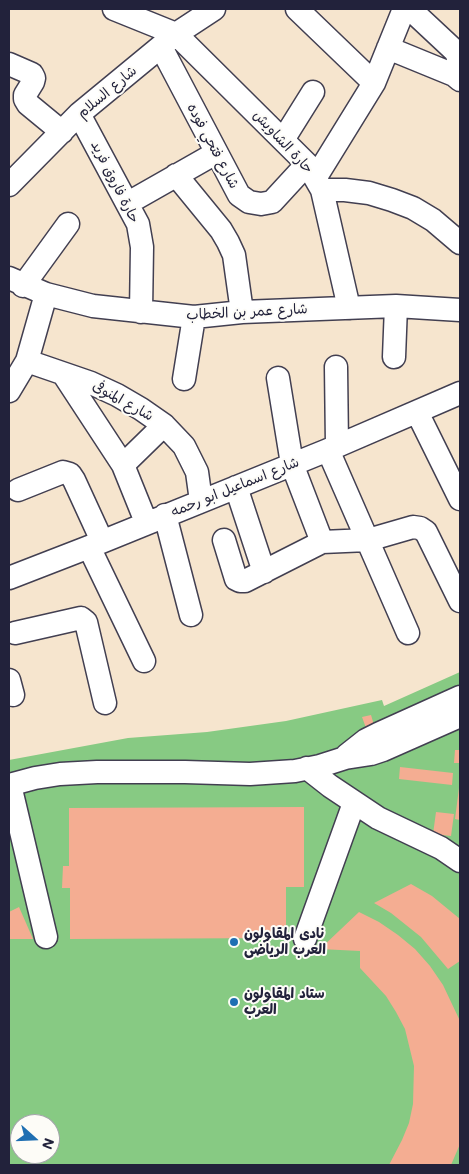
<!DOCTYPE html>
<meta charset="utf-8">
<style>
body{margin:0}
#map{position:relative;width:469px;height:1174px;overflow:hidden;background:#f6e5ce;font-family:Mali,sans-serif}
canvas{display:block}
.frame{position:absolute;inset:0;border:10px solid #22223b;pointer-events:none}
.north{position:absolute;left:10px;top:1114px;width:50px;height:50px;box-sizing:border-box;background:#fdfcf7;border:1px solid #a5a5ac;border-radius:50%;rotate:110deg;font-size:14px;font-weight:700;line-height:20px;text-align:center;color:#22223b}
.north::after{content:'';display:block;margin:auto;width:18px;height:22px;background:#1f6fb2;clip-path:polygon(50% 0,100% 100%,50% 72%,0 100%)}
</style>
<div id="map">
<canvas width="469" height="1174"></canvas>
<div class="frame"></div>
<div class="north">N</div>
</div>
<script>
const ctx = document.querySelector('canvas').getContext('2d');
ctx.lineJoin = 'round';
function fillPath(path, color) { ctx.fillStyle = color; ctx.fill(path, 'evenodd'); }
const shape = rows => new Path2D(rows.map(r => 'M' + r).join(''));
function trace(path, color, width, dash) { ctx.strokeStyle = color; ctx.lineWidth = width; ctx.lineCap = dash ? 'butt' : 'round'; ctx.setLineDash(dash || []); ctx.stroke(path); }
function write(font, color, halo, rows, align = 'center') {
  ctx.font = font + ' Mali,"Playpen Sans Arabic",sans-serif'; ctx.lineWidth = 4; ctx.setLineDash([]); ctx.textBaseline = 'middle'; ctx.strokeStyle = halo; ctx.fillStyle = color; for (const [text, x, y, turn = 0] of rows) {
    ctx.save(); ctx.translate(x, y); ctx.rotate((+turn || 0) * Math.PI / 180); ctx.textAlign = isNaN(turn) ? turn : align; if (halo) ctx.strokeText(text, 0, 0); ctx.fillText(text, 0, 0); ctx.restore();
  }
}
const green = shape([
 [460,672,460,1165,9,1165,9,760,128,738,207,732,286,721,382,700,384,706],
 [20,1124,50,1124,50,1154,20,1154]
]);
const building = shape([
 [371,715,374,725,366,728,362,717],
 [455,750,460,750,460,763,454,763],
 [400,767,453,773,452,785,399,779],
 [459,788,460,788,460,820,455,819],
 [304,807,304,887,286,887,286,938,70,939,70,888,62,888,63,866,69,866,69,808],
 [436,812,454,814,451,836,433,834],
 [411,884,432,896,460,919,460,961,448,969,421,937,391,913,374,903],
 [19,907,33,939,9,939,9,912],
 [359,912,379,922,398,935,415,949,430,966,443,985,460,1021,460,1144,451,1165,389,1165,402,1140,409,1123,413,1104,414,1066,405,1029,396,1012,386,996,360,968,360,951,320,949]
]);
const minor = shape([
 [114,9,176,34,307,164,322,190,349,308],
 [297,9,374,83],
 [410,9,456,52,459,61,454,75],
 [161,47,239,195,249,202,261,204,272,202,307,164],
 [388,48,454,75,460,80],
 [9,64,32,74,34,78,33,82,25,95,25,99,28,104,62,132],
 [79,114,138,224,142,247,141,312],
 [283,140,313,92],
 [176,175,221,230,228,242,234,255,242,312],
 [316,177,374,83,404,9],
 [9,185,79,114,176,34,214,9],
 [322,190,345,190,369,193,392,200,413,208,433,220,460,243],
 [128,203,216,153],
 [9,278,46,294,93,306,194,317,242,312,396,306,460,310],
 [23,286,68,224],
 [394,357,396,306],
 [27,361,91,383,117,395,141,409,164,425,184,446,197,472,201,501],
 [336,367,337,446],
 [64,375,123,465,146,522],
 [278,378,292,464,322,542],
 [184,379,194,317],
 [9,391,27,361,46,294],
 [417,412,460,499],
 [328,450,408,633],
 [123,465,164,425],
 [236,487,264,572],
 [18,490,63,472,70,474,74,480,102,541],
 [165,515,191,615],
 [224,540,236,579,240,581,245,581,322,542,368,540,413,527,420,528,426,532,460,601],
 [89,547,144,661],
 [9,578,89,547,328,450,460,393],
 [15,633,81,618,86,622,105,703],
 [9,680,13,695],
 [347,755,366,740,378,734,460,697],
 [307,768,330,786,378,818,441,848,460,861],
 [9,785,35,778,60,774,97,772,185,772,250,774,295,771,320,766,345,758,371,754,383,750,460,716],
 [10,785,46,937],
 [305,939,354,803]
]);
const markers = [
 [234,942,5,"#1f6fb2"],
 [234,1002,5,"#1f6fb2"]
];
const streetNames = [
 ["شارع السلام",107,92,-40],
 ["حارة الشاويش",283,142,47],
 ["شارع فتحي فوده",213,146,62],
 ["حارة فاروق فريد",115,182,63],
 ["شارع عمر بن الخطاب",247,312,-3],
 ["شارع المنوفى",123,401,29],
 ["شارع اسماعيل ابو رحمه",235,487,-22]
];
const poiNames = [
 ["نادى المقاولون",244,934],
 ["العرب الرياضى",244,950],
 ["ستاد المقاولون",244,994],
 ["العرب",244,1010]
];
fillPath(green, '#87ca83');
fillPath(building, '#f4ad92');
trace(minor, '#423f51', 25);
trace(minor, '#fff', 22);
for (const [x, y, r, color] of markers) { const dot = new Path2D(); dot.arc(x, y, r, 0, 2 * Math.PI); ctx.fillStyle = color; ctx.fill(dot); trace(dot, '#fdfcf7', 2); }
write('14px', '#22223b', '#fdfcf7', streetNames);
write('bold 14px', '#22223b', '#fdfcf7', poiNames, 'left');
</script>
